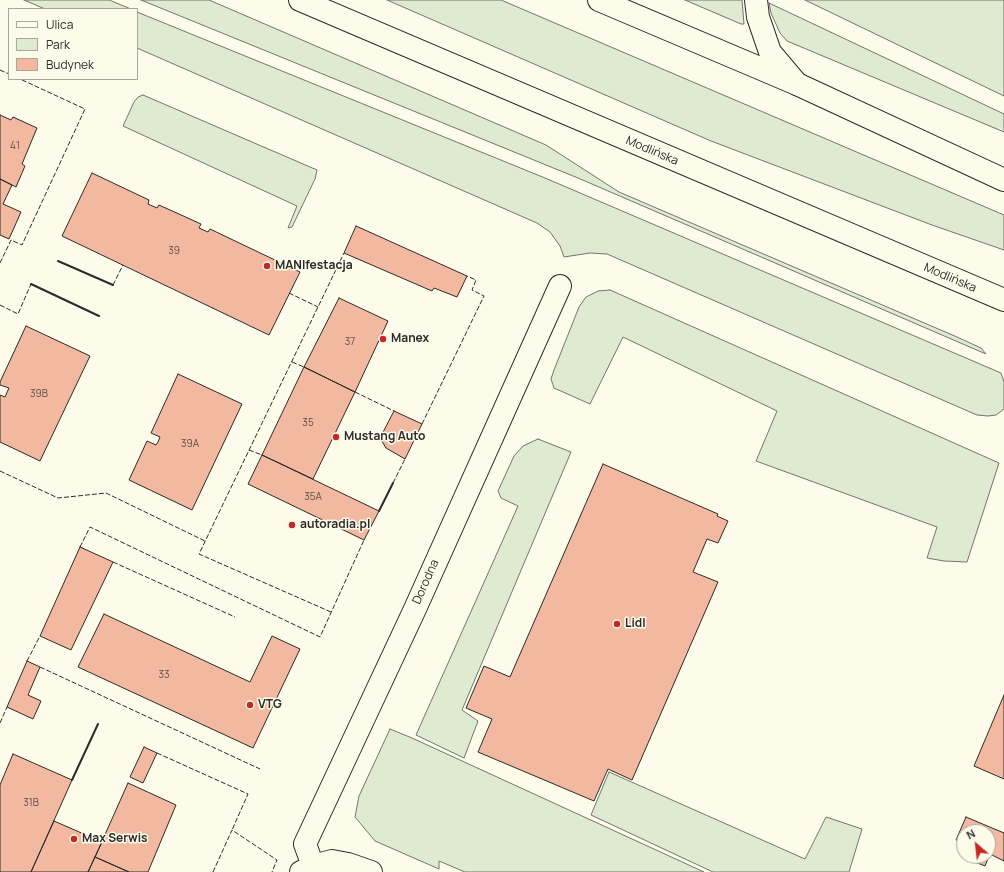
<!DOCTYPE html>
<meta charset="utf-8">
<style>
body{margin:0}
#map{position:relative;width:1004px;height:872px;overflow:hidden;background:#fdfbea;font-family:Manrope,sans-serif}
canvas{display:block}
.legend{position:absolute;left:8px;top:8px;width:130px;height:72px;box-sizing:border-box;background:#fdfbea;border:1px solid #a9a89e;margin:0;padding:5px 7px;list-style:none;font-size:12px;color:#2b2b2b}
.legend li{display:flex;align-items:center;gap:8px;height:20px}
.legend b{width:20px;border:1px solid #a9a89e}
.north{position:absolute;left:956px;top:824px;width:40px;height:40px;box-sizing:border-box;background:#fdfbea;border:1px solid #a9a89e;border-radius:50%;rotate:332deg;font-size:11px;font-weight:700;line-height:16px;text-align:center;color:#2b2b2b}
.north::after{content:'';display:block;margin:auto;width:14px;height:18px;background:#c62828;clip-path:polygon(50% 0,100% 100%,50% 72%,0 100%)}
</style>
<div id="map">
<canvas width="1004" height="872"></canvas>
<ul class="legend">
<li><b style="height:5px;background:#fdfbea"></b>Ulica</li>
<li><b style="height:11px;background:#deebd1"></b>Park</li>
<li><b style="height:11px;background:#f2b8a0"></b>Budynek</li>
</ul>
<div class="north">N</div>
</div>
<script>
const ctx = document.querySelector('canvas').getContext('2d');
ctx.lineJoin = 'round';
function fillPath(path, color) { ctx.fillStyle = color; ctx.fill(path, 'evenodd'); }
const shape = rows => new Path2D(rows.map(r => 'M' + r).join(''));
function trace(path, color, width, dash) { ctx.strokeStyle = color; ctx.lineWidth = width; ctx.lineCap = dash ? 'butt' : 'round'; ctx.setLineDash(dash || []); ctx.stroke(path); }
function write(font, color, halo, rows, align = 'center') {
  ctx.font = font + ' Manrope,sans-serif'; ctx.lineWidth = 3; ctx.setLineDash([]); ctx.textBaseline = 'middle'; ctx.strokeStyle = halo; ctx.fillStyle = color; for (const [text, x, y, turn = 0] of rows) {
    ctx.save(); ctx.translate(x, y); ctx.rotate((+turn || 0) * Math.PI / 180); ctx.textAlign = isNaN(turn) ? turn : align; if (halo) ctx.strokeText(text, 0, 0); ctx.fillText(text, 0, 0); ctx.restore();
  }
}
const green = shape([
 [24,0,109,0,131,9,45,9,24,0],
 [141,0,209,0,546,145,619,192,957,337,981,348,986,354,578,178,141,0],
 [387,0,501,0,1004,215,1004,250,932,225,711,141,387,0],
 [685,0,742,0,744,24,741,24,685,0],
 [805,0,1004,0,1004,96,805,0],
 [769,3,1004,114,1004,132,787,41,780,33,771,13,769,3],
 [137,12,545,178,1001,373,1004,382,1004,409,996,415,988,416,977,415,607,254,590,253,564,257,560,246,550,232,537,223,137,48,137,12],
 [143,95,317,170,315,179,292,227,288,228,297,206,123,126,134,102,138,97,143,95],
 [610,290,999,463,967,562,944,561,927,558,937,527,756,461,777,411,623,337,590,404,554,388,551,379,554,370,579,307,586,297,598,291,610,290],
 [538,439,571,452,462,710,478,721,464,758,416,735,518,506,501,498,498,491,514,456,523,446,538,439],
 [390,729,412,738,704,872,465,872,439,861,439,869,375,841,355,817,359,796,390,729],
 [609,772,805,859,826,817,862,829,849,872,713,872,591,815,609,772]
]);
const building = shape([
 [0,115,11,120,13,117,37,128,22,164,25,166,16,187,0,179,0,115],
 [92,173,149,200,148,204,157,208,159,205,201,224,199,228,208,232,210,229,300,272,269,335,62,236,92,173],
 [0,179,12,185,3,204,21,212,9,239,0,235,0,179],
 [356,226,467,276,457,297,434,288,432,291,344,253,356,226],
 [339,298,388,321,355,392,304,367,339,298],
 [26,326,90,356,40,461,0,442,0,395,5,397,9,388,0,385,0,382,26,326],
 [304,367,355,392,313,479,262,455,304,367],
 [178,374,242,404,192,510,129,480,147,441,156,445,158,442,160,437,151,433,178,374],
 [394,411,422,424,405,459,386,448,380,438,394,411],
 [262,455,379,511,364,540,248,484,262,455],
 [603,464,718,514,717,516,728,521,718,543,707,539,693,572,718,582,632,780,608,769,594,801,478,752,492,719,466,708,484,666,510,677,603,464],
 [80,547,113,562,71,650,40,636,80,547],
 [104,614,250,682,272,636,300,649,253,748,78,667,104,614],
 [27,661,40,667,28,695,41,701,33,719,7,707,27,661],
 [1004,695,1004,779,974,766,1004,695],
 [144,747,157,753,143,783,130,777,144,747],
 [13,754,72,780,31,872,0,872,0,785,13,754],
 [128,783,176,805,148,872,129,872,95,857,128,783],
 [966,817,1004,833,1004,861,990,854,985,866,970,860,971,856,988,856,988,832,964,832,964,843,956,840,966,817],
 [54,821,102,842,88,872,31,872,54,821],
 [95,857,129,872,88,872,95,857]
]);
const minor = shape([
 [756,0,758,17,770,52,797,84],
 [313,866,305,844,415,609,560,286],
 [301,872,313,866,332,861,348,864,371,872]
]);
const major = shape([
 [300,0,1004,300],
 [599,0,797,84,1004,180]
]);
const fence = shape([
 [0,70,9,74],
 [0,263,11,240,22,245,85,109,20,79],
 [113,285,123,265],
 [289,293,318,307],
 [0,305,18,314,31,284],
 [292,362,304,367],
 [355,392,394,411],
 [422,424,484,296,472,290,476,280,467,276],
 [249,450,262,455],
 [0,471,58,498,106,493,205,541],
 [393,483,405,459],
 [80,547,90,527,320,637,364,540],
 [113,562,235,617],
 [331,612,199,554,344,253],
 [27,661,40,636],
 [40,667,260,769],
 [0,723,7,707],
 [157,753,248,794,232,830],
 [213,872,232,830,277,860,272,872]
]);
const wall = shape([
 [58,261,113,285],
 [31,284,99,316],
 [379,511,393,483],
 [72,780,98,724]
]);
const markers = [
 [267,266,4,"#c62828"],
 [383,339,4,"#c62828"],
 [336,437,4,"#c62828"],
 [292,525,4,"#c62828"],
 [617,624,4,"#c62828"],
 [250,705,4,"#c62828"],
 [74,839,4,"#c62828"]
];
const numberNames = [
 ["41",15,146],
 ["39",174,251],
 ["37",350,342],
 ["39B",39,394],
 ["35",308,423],
 ["39A",190,444],
 ["35A",313,497],
 ["33",164,675],
 ["31B",31,803]
];
const streetNames = [
 ["Modlińska",652,151,23],
 ["Modlińska",950,278,23],
 ["Dorodna",426,582,-66]
];
const poiNames = [
 ["MANIfestacja",275,266],
 ["Manex",391,339],
 ["Mustang Auto",344,437],
 ["autoradia.pl",300,525],
 ["Lidl",625,624],
 ["VTG",258,705],
 ["Max Serwis",82,839]
];
fillPath(green, '#deebd1');
trace(green, '#74746e', 1);
fillPath(building, '#f2b8a0');
trace(building, '#2b2b2b', 1);
trace(minor, '#2b2b2b', 24);
trace(major, '#2b2b2b', 24);
trace(minor, '#fdfbea', 22);
trace(major, '#fdfbea', 22);
trace(fence, '#2b2b2b', 1, [5, 2]);
trace(wall, '#2b2b2b', 2);
for (const [x, y, r, color] of markers) { const dot = new Path2D(); dot.arc(x, y, r, 0, 2 * Math.PI); ctx.fillStyle = color; ctx.fill(dot); trace(dot, '#fdfbea', 1.5); }
write('10px', '#5d4e48', null, numberNames);
write('12px', '#2b2b2b', '#fdfbea', streetNames);
write('bold 12px', '#2b2b2b', '#fdfbea', poiNames, 'left');
</script>
